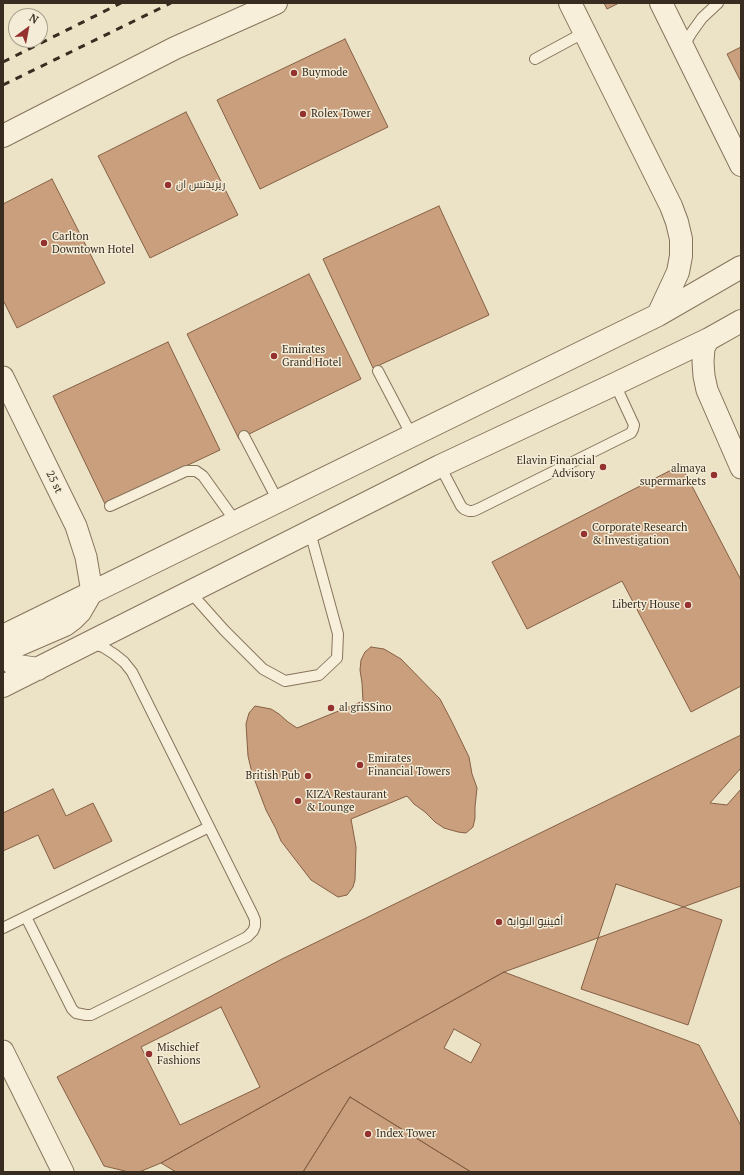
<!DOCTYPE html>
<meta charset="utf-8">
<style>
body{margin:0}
#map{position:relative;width:744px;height:1175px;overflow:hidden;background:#ece2c6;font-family:"PT Serif",serif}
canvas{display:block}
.frame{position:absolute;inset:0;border:4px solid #382c20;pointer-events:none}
.north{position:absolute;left:8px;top:8px;width:40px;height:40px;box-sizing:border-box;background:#f4ecd6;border:1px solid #a99f8d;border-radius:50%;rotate:32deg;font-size:11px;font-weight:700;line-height:16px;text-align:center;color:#382c20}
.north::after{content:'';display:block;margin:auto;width:14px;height:18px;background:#93322f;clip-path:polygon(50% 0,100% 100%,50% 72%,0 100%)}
</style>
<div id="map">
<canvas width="744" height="1175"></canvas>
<div class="frame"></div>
<div class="north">N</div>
</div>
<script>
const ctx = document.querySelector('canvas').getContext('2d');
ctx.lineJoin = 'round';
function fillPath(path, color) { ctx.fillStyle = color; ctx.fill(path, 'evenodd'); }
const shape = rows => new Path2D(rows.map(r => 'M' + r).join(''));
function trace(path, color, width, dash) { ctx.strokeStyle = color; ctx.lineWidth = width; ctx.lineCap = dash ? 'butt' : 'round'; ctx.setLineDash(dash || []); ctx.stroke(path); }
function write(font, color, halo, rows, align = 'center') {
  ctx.font = font + ' "PT Serif",Cairo,serif'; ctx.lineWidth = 3; ctx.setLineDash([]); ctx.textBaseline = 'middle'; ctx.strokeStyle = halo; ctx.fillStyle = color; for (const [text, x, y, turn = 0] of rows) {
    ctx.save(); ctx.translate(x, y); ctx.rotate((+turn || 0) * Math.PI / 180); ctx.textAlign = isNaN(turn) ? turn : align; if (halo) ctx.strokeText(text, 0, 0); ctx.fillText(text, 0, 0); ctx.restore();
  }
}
const building = shape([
 [604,3,619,3,607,9,604,3],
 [345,39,388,127,260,189,217,100,345,39],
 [741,47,741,82,727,54,741,47],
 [186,112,238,215,150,258,98,156,186,112],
 [52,179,105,283,17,328,3,300,3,204,52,179],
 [439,206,489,315,373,368,323,259,439,206],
 [309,274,361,379,239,439,187,334,309,274],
 [168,342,220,450,105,504,53,396,168,342],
 [681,465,741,580,741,686,691,712,622,581,527,629,492,562,681,465],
 [371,647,384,649,401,659,440,699,452,722,469,757,472,774,477,788,475,807,475,818,473,827,466,833,458,832,444,828,435,822,425,812,414,804,407,796,351,819,356,847,355,880,353,887,347,895,338,897,311,880,281,841,276,829,266,810,252,773,248,756,246,724,249,713,255,706,271,709,279,714,288,722,297,728,363,701,362,683,360,670,361,660,365,652,371,647],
 [741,735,741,886,504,972,161,1163,139,1172,129,1172,104,1166,57,1077,282,959,741,735],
 [741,768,741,789,727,805,710,803,741,768],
 [53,789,66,816,93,803,112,841,54,869,38,835,3,851,3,813,53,789],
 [616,884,722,920,688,1025,581,989,616,884],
 [504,972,699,1045,741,1126,741,1172,471,1172,350,1097,303,1172,176,1172,161,1163,504,972],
 [221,1007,260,1087,180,1125,141,1047,221,1007],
 [454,1029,481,1044,471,1063,444,1048,454,1029],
 [350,1097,471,1172,303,1172,350,1097]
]);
const service = shape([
 [683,47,692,32,702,18,718,3],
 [535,59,585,32],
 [378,371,412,436],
 [244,436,278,501],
 [440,466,461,506,464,509,469,511,473,511,478,509,631,433,633,429,634,425,615,384],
 [110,506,186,471,196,471,203,476,236,522],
 [191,593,224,630,263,669,285,681,319,675,337,658,338,634,310,532],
 [26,917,72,1009,76,1013,86,1015,91,1015,247,937,253,931,255,926,255,920,253,915,132,672,124,662,114,654,103,647,92,643],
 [3,928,209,827]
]);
const minor = shape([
 [709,339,704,348,703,362,704,376,707,390,741,468],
 [3,377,76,526,86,557,92,592],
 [3,1051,63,1172]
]);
const tertiary = shape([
 [570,3,671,206,677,222,681,239,681,256,678,272,658,315],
 [661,3,741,165],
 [3,136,175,48,276,3],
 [3,636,658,315,741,267],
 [38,669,18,666,13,664,10,660,9,656,10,651,14,647,65,625,73,619,80,612,91,593],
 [3,686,440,466,615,384,709,339,741,321]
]);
const rail = shape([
 [3,62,121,3],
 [3,85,171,3]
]);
const markers = [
 [294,73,4,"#93322f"],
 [303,114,4,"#93322f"],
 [168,185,4,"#93322f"],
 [44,243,4,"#93322f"],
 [274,356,4,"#93322f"],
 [603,467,4,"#93322f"],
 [714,475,4,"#93322f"],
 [584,534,4,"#93322f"],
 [688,605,4,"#93322f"],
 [331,708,4,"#93322f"],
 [360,765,4,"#93322f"],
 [308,776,4,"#93322f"],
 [298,801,4,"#93322f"],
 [499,922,4,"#93322f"],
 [149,1054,4,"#93322f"],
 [368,1134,4,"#93322f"]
];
const poiNames = [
 ["Buymode",302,73],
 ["Rolex Tower",311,114],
 ["ريزيدنس ان",176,185],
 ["Carlton",52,237],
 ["Downtown Hotel",52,250],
 ["Emirates",282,350],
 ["Grand Hotel",282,363],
 ["Elavin Financial",595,461,"right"],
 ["Advisory",595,474,"right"],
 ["almaya",706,469,"right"],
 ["supermarkets",706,482,"right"],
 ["Corporate Research",592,528],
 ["& Investigation",592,541],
 ["Liberty House",680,605,"right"],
 ["al griSSino",339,708],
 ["Emirates",368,759],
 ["Financial Towers",368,772],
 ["British Pub",300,776,"right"],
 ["KIZA Restaurant",306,795],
 ["& Lounge",306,808],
 ["أفينيو البوابة",507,922],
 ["Mischief",157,1048],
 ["Fashions",157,1061],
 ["Index Tower",376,1134]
];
const streetNames = [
 ["25 st",54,482,64]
];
fillPath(building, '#c99f7e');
trace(building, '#856044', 1);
trace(service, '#87745d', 12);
trace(minor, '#87745d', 23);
trace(tertiary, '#87745d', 24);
trace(service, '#f7efd9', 10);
trace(minor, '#f7efd9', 21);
trace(tertiary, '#f7efd9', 22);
trace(rail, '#382c20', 3, [7, 7]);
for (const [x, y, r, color] of markers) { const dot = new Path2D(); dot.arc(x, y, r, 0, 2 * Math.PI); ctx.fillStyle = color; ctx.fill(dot); trace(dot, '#f4ecd6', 1.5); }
write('11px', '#382c20', '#f4ecd6', poiNames, 'left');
write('11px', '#382c20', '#f4ecd6', streetNames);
</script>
